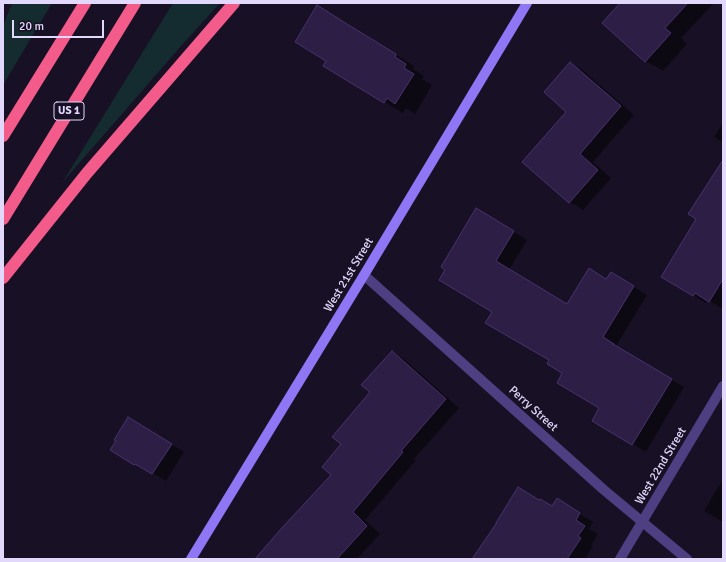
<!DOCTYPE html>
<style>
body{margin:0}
#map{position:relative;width:726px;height:562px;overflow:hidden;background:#181125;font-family:Signika,sans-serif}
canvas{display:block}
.frame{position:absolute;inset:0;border:4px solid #e2d8fc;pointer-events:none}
.scale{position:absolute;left:12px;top:20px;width:92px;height:18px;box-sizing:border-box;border:2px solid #e2d8fc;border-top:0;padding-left:5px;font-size:12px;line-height:14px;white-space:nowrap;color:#e2d8fc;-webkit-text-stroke:3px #181125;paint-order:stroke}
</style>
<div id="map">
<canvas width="726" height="562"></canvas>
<div class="frame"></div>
<div class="scale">20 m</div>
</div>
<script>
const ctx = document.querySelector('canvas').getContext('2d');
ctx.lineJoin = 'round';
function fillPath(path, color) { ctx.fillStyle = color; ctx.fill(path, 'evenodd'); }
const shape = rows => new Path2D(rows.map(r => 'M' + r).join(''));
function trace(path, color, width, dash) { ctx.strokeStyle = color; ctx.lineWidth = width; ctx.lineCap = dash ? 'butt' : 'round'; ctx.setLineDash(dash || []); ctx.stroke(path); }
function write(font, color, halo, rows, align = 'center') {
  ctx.font = font + ' Signika,sans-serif'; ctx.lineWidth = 3; ctx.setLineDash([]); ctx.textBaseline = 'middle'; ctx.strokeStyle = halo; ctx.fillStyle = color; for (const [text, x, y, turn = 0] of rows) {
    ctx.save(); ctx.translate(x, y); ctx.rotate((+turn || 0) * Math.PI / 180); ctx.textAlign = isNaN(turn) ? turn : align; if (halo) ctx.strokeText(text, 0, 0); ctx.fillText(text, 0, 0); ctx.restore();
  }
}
const green = shape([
 [12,3,52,3,3,85,3,26],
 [173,3,220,3,181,46,62,183]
]);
const shadow = shape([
 [622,3,714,3,681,38,687,44,663,71,646,61],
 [336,17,365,35,365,36,414,66,413,69,424,76,422,79,432,85,415,114,406,108,403,113,324,65,327,61],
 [570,63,584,71,634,115,593,162,611,178,583,210,570,202,568,112],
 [723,123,723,143,714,137],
 [723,162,723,309,708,300,706,303,662,277,697,219],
 [490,217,527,240,509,270,567,305,589,269,607,280,611,273,647,295,616,346,627,352,626,353,684,387,646,452,593,421,601,407,550,360,493,312],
 [392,352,405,360,459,408,414,459,416,460,365,520,380,534,357,559,272,559,333,475,343,444,372,392],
 [142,426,184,452,166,481,149,471],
 [723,479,723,522,704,511],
 [540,501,553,507,571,508,593,522,589,529,598,534,591,545,593,546,585,559,473,559]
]);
const building = shape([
 [620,3,688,3,665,28,671,33,645,62,602,23,620,3],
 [317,5,347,24,396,54,395,57,406,64,404,68,414,74,395,104,387,98,384,103,323,66,326,61,295,42,317,5],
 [570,62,621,106,580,154,598,170,569,203,522,162,566,112,544,92,570,62],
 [723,160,723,279,709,302,695,293,693,296,661,277,696,219,688,214,723,160],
 [476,208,514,231,496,261,567,304,589,268,606,279,611,272,634,286,603,337,614,344,613,344,672,379,632,445,592,421,599,408,557,383,562,373,547,364,549,360,485,323,492,312,439,280,445,270,441,267,476,208],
 [392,351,446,399,401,451,403,452,353,512,367,526,337,559,255,559,280,530,331,475,322,467,341,444,332,437,370,392,361,385,392,351],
 [128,417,172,444,152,474,135,464,134,465,110,450,116,441,114,440,128,417],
 [518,487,539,500,540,499,552,506,557,498,580,513,576,520,585,526,578,536,581,538,567,559,472,559,496,524,496,523,518,487]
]);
const street = shape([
 [364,275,604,490,687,559],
 [620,559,723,386]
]);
const secondary = shape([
 [191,559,364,275,527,3]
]);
const highway = shape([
 [3,136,85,3],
 [3,219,135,3],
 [3,278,87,173,234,3]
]);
const shields = [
 [69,111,30]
];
const shieldNames = [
 ["US 1",69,111]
];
const streetNames = [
 ["West 21st Street",349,275,-59],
 ["Perry Street",533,409,42],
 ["West 22nd Street",661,466,-59]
];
fillPath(green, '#142b2f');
fillPath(shadow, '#0007');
fillPath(building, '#2d1e45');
trace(building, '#49326f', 1);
trace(street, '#4d3f81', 10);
trace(secondary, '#8f76f5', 10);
trace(highway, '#f35c8a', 12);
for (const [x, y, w] of shields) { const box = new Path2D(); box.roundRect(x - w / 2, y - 9, w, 18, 3); ctx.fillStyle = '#181125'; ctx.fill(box); trace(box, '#e2d8fc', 1); }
write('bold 11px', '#e2d8fc', null, shieldNames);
write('12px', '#e2d8fc', '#181125', streetNames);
</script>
